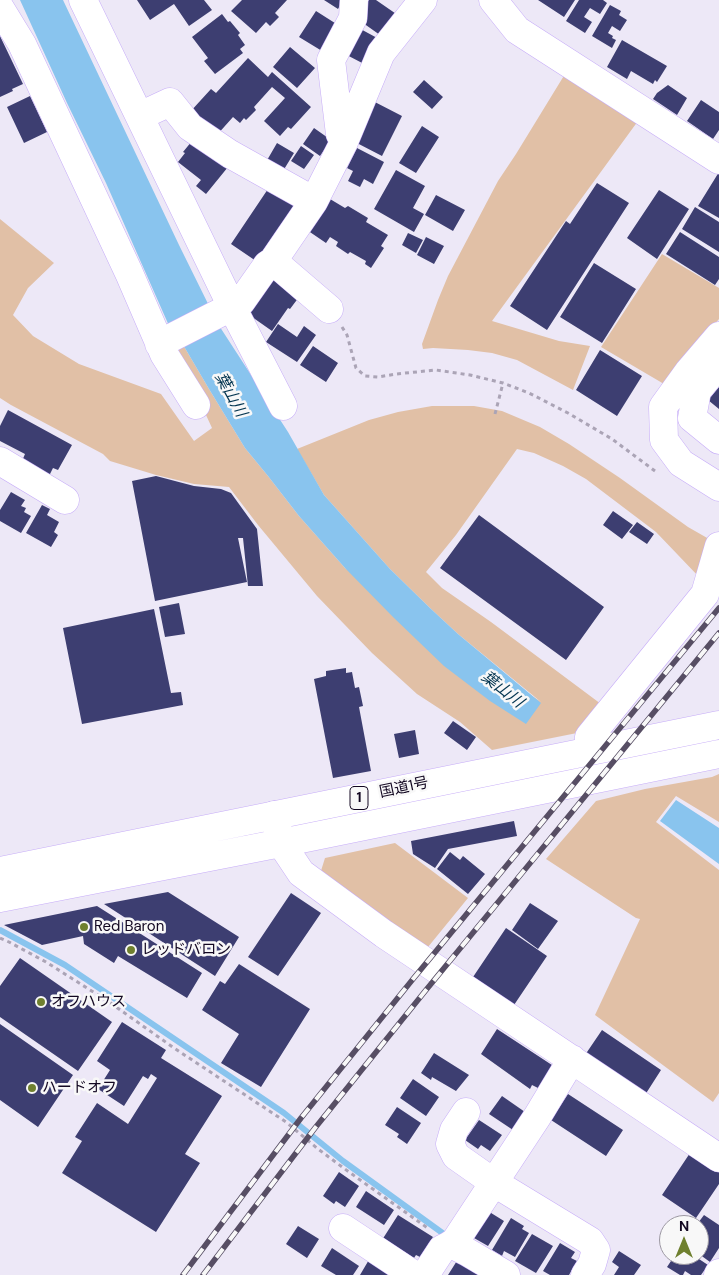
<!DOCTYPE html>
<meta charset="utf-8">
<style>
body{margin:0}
#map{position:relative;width:719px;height:1275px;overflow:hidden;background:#ede8f7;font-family:"DM Sans",sans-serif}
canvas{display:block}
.north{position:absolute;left:659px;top:1215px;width:50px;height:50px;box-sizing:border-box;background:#f8f8f8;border:1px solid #9c98a2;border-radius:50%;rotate:0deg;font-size:14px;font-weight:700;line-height:20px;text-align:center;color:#120721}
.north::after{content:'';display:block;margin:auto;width:18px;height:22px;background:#6f802f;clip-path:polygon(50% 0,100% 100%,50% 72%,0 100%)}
</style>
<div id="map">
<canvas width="719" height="1275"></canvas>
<div class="north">N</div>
</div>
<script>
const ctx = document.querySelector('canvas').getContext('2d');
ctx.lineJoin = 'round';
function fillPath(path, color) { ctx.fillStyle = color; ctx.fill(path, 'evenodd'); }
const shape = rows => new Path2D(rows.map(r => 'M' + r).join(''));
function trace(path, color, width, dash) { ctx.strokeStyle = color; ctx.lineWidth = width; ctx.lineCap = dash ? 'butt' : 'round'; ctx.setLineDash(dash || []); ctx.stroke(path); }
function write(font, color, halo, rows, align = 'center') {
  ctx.font = font + ' "DM Sans","Noto Sans JP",sans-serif'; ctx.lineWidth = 5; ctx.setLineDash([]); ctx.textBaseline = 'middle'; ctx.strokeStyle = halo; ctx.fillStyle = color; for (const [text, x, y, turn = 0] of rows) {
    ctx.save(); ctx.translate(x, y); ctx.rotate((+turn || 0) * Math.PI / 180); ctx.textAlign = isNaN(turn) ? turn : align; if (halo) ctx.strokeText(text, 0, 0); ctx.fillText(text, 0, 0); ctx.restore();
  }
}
const green = shape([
 [565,74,638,121,492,321,559,341,590,346,573,390,517,360,492,353,468,350,433,348,423,349,422,344,438,300,448,276,498,181,516,154],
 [0,219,54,263,28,288,13,315,33,336,79,364,161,394,194,441,212,428,200,402,169,349,182,343,209,389,245,448,268,476,299,516,345,568,541,702,458,634,430,608,390,569,324,495,297,449,369,420,398,412,432,406,474,406,502,411,540,427,569,444,620,478,688,527,709,539,700,578,656,532,586,479,563,466,534,453,517,449,456,535,426,572,442,588,491,622,601,704,577,733,492,750,460,722,417,694,372,653,317,596,258,525,229,487,194,484,156,475,110,461,103,454,11,405,0,398],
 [662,254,719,288,719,319,664,384,601,347],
 [719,774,719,822,676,796,656,822,719,870,719,1093,713,1102,595,1015,640,919,636,918,546,859,596,801,645,789,712,777],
 [395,843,468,898,428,947,320,874,325,858]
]);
const water = shape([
 [20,0,63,0,179,245,218,324,288,432,324,495,390,569,430,608,458,634,541,703,526,724,490,701,444,666,393,617,345,568,299,516,268,476,245,448,209,389,182,343,170,328,106,183,67,103],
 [676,800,719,828,719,864,660,821]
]);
const stream = shape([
 [0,930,65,965,284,1113,343,1161,448,1237]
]);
const building = shape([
 [137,0,204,0,212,10,189,26,174,4,150,20],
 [242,0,287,0,275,13,279,17,270,26,266,22,256,33,231,11],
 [324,0,343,0,338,9],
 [369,0,376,0,402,18,387,40,356,18],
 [538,0,575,0,564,17],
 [579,0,603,0,607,3,600,14,590,8,584,17,592,22,585,33,566,21],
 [610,5,621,11,619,15,627,20,620,31,612,26,608,33,613,36,612,38,616,40,612,48,592,36],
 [316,11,338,25,322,51,299,37],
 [222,14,228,22,230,21,240,33,238,35,245,45,240,49,243,53,215,74,204,61,208,58,192,37],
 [355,26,379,39,366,65,341,52],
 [0,36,23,84,12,89,13,91,0,97],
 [622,40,667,66,657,82,655,80,653,84,631,71,627,79,607,67],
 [290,47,315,68,297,88,273,67],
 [248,58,268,77,272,72,311,107,291,129,288,127,280,136,264,121,285,98,272,87,254,107,256,110,246,120,244,118,240,123,233,117,216,136,190,112,211,89,216,93],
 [424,80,443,97,432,109,413,92],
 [668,85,687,98,677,115,653,99,657,93],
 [30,96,47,132,24,143,7,107],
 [369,99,402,116,382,156,353,141],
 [701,100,719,112,719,130,713,139,687,121],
 [422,126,439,137,416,173,399,163],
 [314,128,331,140,320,156,303,144],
 [192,141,228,167,206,194,196,186,201,180,178,162,185,153,183,152],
 [277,143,294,153,283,171,266,162],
 [301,146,314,155,304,169,291,161],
 [357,148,384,162,373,184,364,179,360,187,348,181,353,171,347,168],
 [396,170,425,186,413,208,424,214,414,232,374,209],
 [719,172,719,218,698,206],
 [597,183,629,203,547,330,510,306,566,221,570,224],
 [270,186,296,203,256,261,231,244],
 [659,190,689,209,657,259,627,238],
 [436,195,465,210,453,231,425,215],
 [325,196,345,208,348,206,368,218,366,222,388,235,381,246,384,248,371,268,365,264,366,261,350,252,348,254,336,246,338,242,330,237,326,243,304,228],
 [695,207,719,222,719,252,682,229],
 [680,232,719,257,719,279,715,285,666,254],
 [408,233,423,240,416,253,402,245],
 [426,237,444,246,434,264,417,255],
 [594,263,636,289,602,343,560,317],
 [273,269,299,297,290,309,288,308,272,331,245,312],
 [278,324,297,337,304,326,316,335,297,362,266,342],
 [313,346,338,363,326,382,300,365],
 [600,350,642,376,617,416,576,390],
 [719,387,719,409,708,400],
 [8,410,72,445,58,470,53,468,49,476,22,461,25,454,0,441,0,426],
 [156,476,194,486,221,489,231,493,257,529,263,586,248,586,243,538,238,538,247,582,155,601,132,481],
 [11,492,25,500,21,506,26,508,24,512,31,516,21,533,0,521,0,510],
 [42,505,50,509,47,515,59,522,54,532,58,535,51,547,26,533],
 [613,511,633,525,622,539,603,525],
 [479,515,604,607,566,660,440,568],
 [637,522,654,534,647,544,629,532],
 [179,603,185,634,165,637,159,607],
 [154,609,171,693,181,692,183,705,82,724,63,628],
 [346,668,346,673,352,672,355,688,359,687,363,706,359,707,371,771,333,778,314,679,326,676,326,671],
 [453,721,476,737,467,750,444,733],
 [415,730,419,754,399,758,394,734],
 [514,821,517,836,448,849,435,868,413,854,411,841],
 [450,852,460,860,463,856,485,874,468,894,437,869],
 [168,892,239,937,215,976,104,904],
 [291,893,321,913,278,976,248,957],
 [530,903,558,921,538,949,512,930],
 [97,906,202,973,187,998,118,956,114,963,84,944,83,936,42,945,4,925],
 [506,928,547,956,514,1005,473,977],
 [20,958,112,1022,78,1071,0,1017,0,986],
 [239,964,310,1009,261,1087,221,1063,239,1034,202,1010,220,981,225,984],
 [122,1022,166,1050,161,1058,222,1096,185,1154,200,1163,156,1232,62,1173,82,1141,75,1137,97,1103,128,1124,157,1078,151,1074,148,1079,143,1076,124,1106,98,1089,110,1070,97,1061],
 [0,1024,73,1075,38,1127,0,1100],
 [497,1029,555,1067,540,1089,532,1085,530,1089,481,1054],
 [602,1030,661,1070,645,1095,585,1055],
 [434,1053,469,1075,456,1091,432,1077,431,1080,421,1073],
 [413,1079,439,1097,426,1116,400,1098],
 [568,1094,623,1130,606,1156,551,1120],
 [502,1096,525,1112,513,1130,489,1114],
 [397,1107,421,1123,407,1144,397,1137,399,1134,385,1125],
 [479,1120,502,1135,490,1151,481,1145,478,1149,465,1140],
 [690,1153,719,1172,719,1184,696,1218,662,1195],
 [339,1172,359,1186,345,1207,336,1201,334,1204,323,1196],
 [366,1191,394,1210,384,1225,356,1207],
 [483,1208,504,1221,488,1246,467,1234],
 [398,1215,433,1237,420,1257,416,1255,414,1258,401,1250,400,1252,382,1240],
 [704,1215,719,1225,719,1248,710,1262,699,1254,699,1225,695,1225,697,1222,698,1223],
 [511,1218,524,1226,522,1229,529,1233,515,1257,504,1251,502,1256,492,1250],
 [298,1226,319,1239,307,1258,286,1244],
 [532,1234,553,1246,536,1273,515,1261],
 [560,1243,575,1252,571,1258,577,1261,569,1275,550,1275,543,1271],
 [332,1248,359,1266,353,1275,336,1275,321,1266],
 [619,1251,641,1265,634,1275,614,1275,619,1267,612,1262],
 [675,1255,693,1255,708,1265,701,1275,691,1275,685,1271,683,1275,680,1275,667,1267],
 [460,1256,484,1275,448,1275],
 [370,1258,390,1275,360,1275]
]);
const path = shape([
 [342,327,347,335,356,368,365,376,378,377,396,374,436,370,470,375,503,383,529,393,568,413,612,439,655,471],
 [495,414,503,383],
 [0,938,9,942,46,962,109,1002,174,1048,286,1122,318,1149,349,1172,429,1229]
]);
const minor = shape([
 [83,0,232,307,283,406],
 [493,0,517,30,719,160],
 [0,8,22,44,129,273,164,354,196,405],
 [140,116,170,102,190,127,230,154,314,201],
 [344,142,340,134,331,60,353,18,354,0],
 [273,261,329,309],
 [719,336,689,371,663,407,664,440,681,463,719,487],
 [159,344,241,302,267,265,273,261,314,201,344,142,381,53,423,0],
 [719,364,697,391,692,418,719,440],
 [0,461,65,500],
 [588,751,589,737,705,594,719,546],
 [274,815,281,843,301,873,384,934,719,1158],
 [466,1112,454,1130,450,1144,456,1156,493,1182,590,1241,596,1250,592,1264,585,1275],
 [343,1228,414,1275],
 [451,1244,467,1252,506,1275],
 [425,1275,442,1249,454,1243,537,1117,572,1059],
 [718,1275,719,1273]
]);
const highway = shape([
 [0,871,719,725],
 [0,898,281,843,719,754]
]);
const rail = shape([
 [183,1275,301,1118,413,979,719,608],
 [203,1275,315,1128,426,990,719,633]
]);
const markers = [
 [84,927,5,"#6f802f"],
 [131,950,5,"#6f802f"],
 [41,1002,5,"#6f802f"],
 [32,1088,5,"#6f802f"]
];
const shields = [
 [359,798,18]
];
const shieldNames = [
 ["1",359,798]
];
const streetNames = [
 ["国道1号",404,788,-12]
];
const poiNames = [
 ["Red Baron",94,927],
 ["レッドバロン",141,950],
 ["オフハウス",51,1002],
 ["ハードオフ",42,1088]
];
const waterNames = [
 ["葉山川",230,395,61],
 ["葉山川",502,690,38]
];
fillPath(green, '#e1c0a6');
fillPath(water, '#89c4ee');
trace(stream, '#89c4ee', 6);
fillPath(building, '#3d3e71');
trace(minor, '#c6acf8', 29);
trace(highway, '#c6acf8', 29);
trace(path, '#aba4b6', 3, [4, 4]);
trace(minor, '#fff', 28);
trace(highway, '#fff', 28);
trace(rail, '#574e64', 5.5);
trace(rail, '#f8f8f8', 4, [11]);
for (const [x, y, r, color] of markers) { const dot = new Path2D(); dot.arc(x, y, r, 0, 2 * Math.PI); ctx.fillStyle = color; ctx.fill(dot); trace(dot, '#f8f8f8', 2); }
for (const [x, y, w] of shields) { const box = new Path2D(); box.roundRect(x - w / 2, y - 11.5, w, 23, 4); ctx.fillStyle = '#f8f8f8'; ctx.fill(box); trace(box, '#120721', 1); }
write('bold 14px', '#120721', null, shieldNames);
write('15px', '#120721', '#f8f8f8', streetNames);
write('15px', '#120721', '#f8f8f8', poiNames, 'left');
write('italic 16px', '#02344f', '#f8f8f8', waterNames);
</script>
